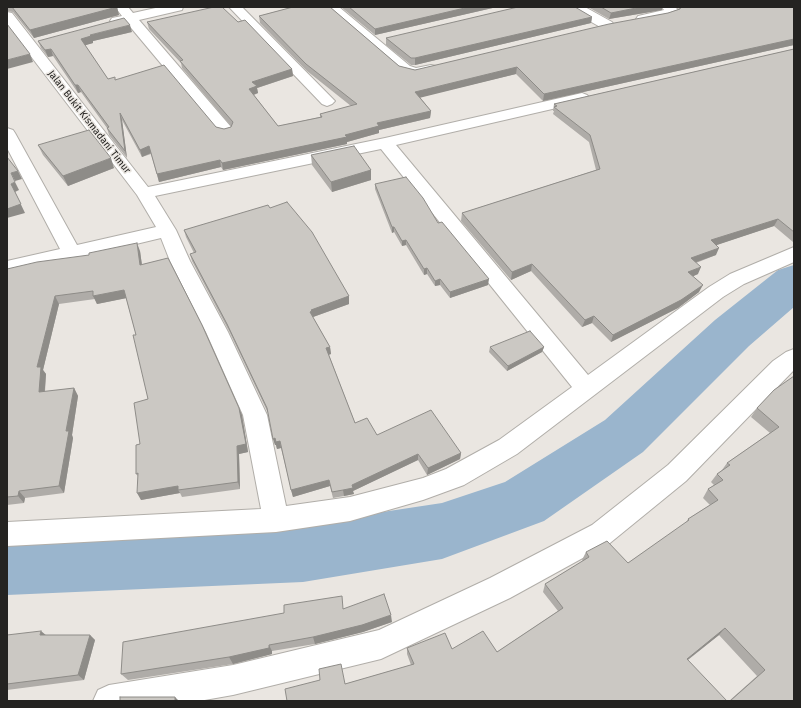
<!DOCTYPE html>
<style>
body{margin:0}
#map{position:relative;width:801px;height:708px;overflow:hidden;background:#eae6e1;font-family:"Fira Sans",sans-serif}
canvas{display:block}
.frame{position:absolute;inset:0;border:8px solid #242321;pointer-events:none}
</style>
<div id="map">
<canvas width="801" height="708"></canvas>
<div class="frame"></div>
</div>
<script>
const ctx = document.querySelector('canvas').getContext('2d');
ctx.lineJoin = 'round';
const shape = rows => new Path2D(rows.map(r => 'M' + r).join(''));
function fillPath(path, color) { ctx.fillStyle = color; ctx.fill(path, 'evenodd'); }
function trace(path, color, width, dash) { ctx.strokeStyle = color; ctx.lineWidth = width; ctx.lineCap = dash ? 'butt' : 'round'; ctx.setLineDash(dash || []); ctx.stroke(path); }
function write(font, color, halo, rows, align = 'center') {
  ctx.font = font + ' "Fira Sans",sans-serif'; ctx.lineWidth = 3; ctx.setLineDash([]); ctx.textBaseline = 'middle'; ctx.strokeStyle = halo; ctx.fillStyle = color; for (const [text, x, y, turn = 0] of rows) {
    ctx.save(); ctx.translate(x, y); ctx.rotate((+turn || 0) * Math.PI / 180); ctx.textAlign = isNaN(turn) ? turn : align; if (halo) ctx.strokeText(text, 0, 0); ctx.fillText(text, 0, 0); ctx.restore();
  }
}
const river = shape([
 [794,265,794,307,749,346,643,452,544,521,442,559,303,582,7,595,7,535,303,524,442,503,505,482,605,420,715,320,778,270,794,265]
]);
const minor = shape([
 [115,7,128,7,133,13,160,7,183,7,182,10,139,20,231,127,233,130,231,133,225,135,219,133,127,23,117,25,112,24,110,21,112,18,122,16,115,7],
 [229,7,242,7,332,98,335,101,332,104,327,106,322,104,229,7],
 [325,7,339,7,410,66,416,68,431,65,436,66,438,69,436,72,415,76,400,72,325,7],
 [569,7,585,7,612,22,614,25,612,28,602,28,570,10,569,7],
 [662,7,675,7,679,11,671,17,643,23,638,22,636,19,638,16,664,10,662,7],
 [7,12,12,13,148,187,385,138,582,93,587,95,590,98,587,101,396,145,588,375,709,287,730,274,794,247,794,262,744,284,723,297,517,454,464,485,423,500,350,521,276,532,7,546,7,522,261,509,243,415,206,332,170,261,161,238,7,275,7,261,60,249,7,148,7,128,13,130,15,133,77,245,156,227,137,195,7,25,7,12],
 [381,149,572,387,499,440,446,469,423,478,350,497,286,506,267,415,228,332,190,261,176,230,155,196,381,149],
 [794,349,794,370,686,481,610,543,510,598,381,659,233,695,199,701,93,701,98,690,109,685,233,665,379,630,490,578,592,525,668,465,773,361,786,352,794,349]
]);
const wall = shape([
 [7,7,117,7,119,15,34,38,13,12,7,11],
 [288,7,330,7,399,66,415,70,668,13,679,9,677,7,794,7,794,45,543,101,516,74,420,97,431,111,430,118,379,130,379,133,347,142,347,144,223,170,221,167,159,182,151,154,142,157,122,120,127,158,109,135,107,128,81,92,78,93,53,56,48,57,41,48,38,41,132,32,93,41,93,43,85,45,108,79,116,80,216,127,224,129,231,127,231,126,182,68,181,63,149,29,147,22,238,22,292,69,293,76,257,88,258,93,254,95,278,126,320,117,320,114,351,106,307,71,260,23,259,16,289,8],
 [341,7,497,7,375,35],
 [588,7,662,7,662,10,609,19],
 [592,17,591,23,415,65,411,65,386,45,386,38],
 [794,49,794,242,793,242,774,226,716,245,716,255,696,263,698,274,693,276,699,292,678,308,611,342,592,323,582,327,531,271,511,280,461,221,462,213,596,170,589,142,553,114,554,111,553,111,554,104],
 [38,145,114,168,68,186,43,155],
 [311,155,371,170,371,180,332,192,312,165],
 [375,184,438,223,488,285,450,298,440,285,435,286,427,274,424,275,406,245,402,246,394,232,392,233,375,189],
 [270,208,349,296,349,304,313,317,330,347,331,354,329,355,355,423,377,435,461,453,460,459,427,475,418,460,353,491,354,494,344,496,333,498,330,486,293,497,281,448,277,449,276,445,275,445,268,413,229,331,192,261,190,254,194,253,186,237,184,230],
 [140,251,142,265,239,408,242,415,248,452,239,454,240,489,182,497,180,493,141,500,138,476,136,474,140,444,148,399,136,335,126,298,97,304,95,299,59,304,43,370,46,374,45,392,74,388,78,396,72,435,73,438,64,493,25,498,24,503,7,505,7,269],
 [490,347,544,347,542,352,507,371,489,352],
 [794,376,794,701,729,701,757,676,719,635,688,660,345,684,411,665,407,654,407,648,452,649,497,652,558,611,543,592,545,584,583,561,582,560,586,552,628,563,686,523,688,519,710,505,703,498,708,489,714,485,711,482,717,474,722,470,727,463,770,433,751,417,757,408],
 [344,609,392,622,363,632,315,644,272,651,272,654,233,664,128,680,121,674],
 [7,635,90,635,95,640,84,680,7,690]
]);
const shadedWall = shape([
 [117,7,119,15,34,38,30,30],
 [469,7,497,7,375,35,375,29],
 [641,7,662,7,662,10,609,19,611,13],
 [592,17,591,23,415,65,415,58],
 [130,25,132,32,93,41,93,43,83,46,81,39,90,35],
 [794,39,794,45,543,101,544,94],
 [51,49,53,56,48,57,45,50],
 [30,54,33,62,7,69,7,60],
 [517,67,516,74,415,99,415,92],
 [292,69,293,76,257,88,258,93,250,96,249,89,252,82],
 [75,85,78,85,81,92,78,93],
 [431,111,430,118,379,130,379,133,347,142,347,144,223,170,222,163,345,135,377,123],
 [120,113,122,120,127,158,125,151],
 [149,146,151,153,142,157,140,150],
 [111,158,114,168,68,186,63,176],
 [220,160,221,167,159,182,157,174],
 [371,170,371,180,332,192,331,182],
 [18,171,22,179,15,181,11,173],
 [15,182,19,190,15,192,25,213,7,218,7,209,11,184],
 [778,219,774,226,708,248,711,240],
 [392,227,394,227,394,232,392,233],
 [406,240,406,245,402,246,402,241],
 [137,243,140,251,143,273,140,265],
 [719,248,716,255,688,265,691,258],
 [532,264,531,271,511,280,512,272],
 [701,267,698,274,685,280,688,272],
 [427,268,427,274,424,275,424,269],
 [440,279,440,285,435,286,435,281],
 [489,279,488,285,450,298,450,292],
 [703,285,699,292,678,308,611,342,613,335],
 [124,290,127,298,97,304,93,296],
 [55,296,59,304,43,370,46,374,44,400,39,392,37,367],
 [349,296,349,304,313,317,310,312,311,310],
 [594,316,592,323,582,327,585,320],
 [330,347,331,354,327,355,326,348],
 [544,347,542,352,507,371,508,366],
 [74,388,78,396,72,435,73,438,64,493,59,486,66,431],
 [239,408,242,415,248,452,239,454,240,489,238,482,237,446],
 [275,438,280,441,281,448,277,449,276,445,275,445,273,439],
 [461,453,460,459,427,475,428,468],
 [418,454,418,460,353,491,354,494,344,496,343,490,352,485],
 [329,480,330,486,293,497,291,490],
 [178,486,178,490,180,493,141,500,137,493],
 [19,491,25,498,24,503,18,496],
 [391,615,392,622,363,632,315,644,313,637],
 [725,628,719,635,681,665,687,659],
 [41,631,47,636,40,635],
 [90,635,95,640,84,680,78,675],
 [269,645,272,651,272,654,233,664,229,657],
 [175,697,179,701,175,701]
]);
const building = shape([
 [12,7,117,7,30,30,12,7],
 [214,7,222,7,238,22,245,20,292,69,252,82,257,86,249,89,278,126,322,117,320,114,357,104,306,64,259,16,293,7,330,7,399,66,415,70,609,24,668,13,680,9,681,7,794,7,794,39,544,94,517,67,415,92,431,111,377,123,379,126,345,135,347,137,222,163,220,160,157,174,149,146,140,150,120,113,125,151,107,128,109,127,78,85,75,85,51,49,45,50,38,41,124,18,130,25,90,35,91,36,81,39,108,79,115,77,115,80,164,65,216,127,224,129,231,127,233,122,180,61,183,60,147,22,214,7],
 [349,7,469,7,375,29,349,7],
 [518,7,575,7,592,17,415,58,411,58,386,38,518,7],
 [601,7,641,7,611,13,601,7],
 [7,24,30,54,7,60,7,24],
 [794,49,794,232,778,219,711,240,719,248,691,258,701,267,688,272,703,285,681,300,613,335,594,316,585,320,532,264,512,272,462,213,600,169,590,135,554,107,557,106,554,104,794,49],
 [89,130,111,158,63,176,38,145,89,130],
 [354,146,371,170,331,182,311,155,354,146],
 [7,157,18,171,11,173,15,182,11,184,21,204,7,209,7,157],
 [406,177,423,198,438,223,442,222,489,279,450,292,440,279,435,281,427,268,424,269,406,240,402,241,394,227,392,227,375,184,406,177],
 [287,202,312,232,349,296,311,310,312,311,310,312,330,347,326,348,355,423,367,418,377,435,431,410,461,453,428,468,418,454,352,485,353,488,343,490,332,492,329,480,291,490,280,441,276,442,275,438,273,439,267,408,227,324,190,254,196,252,184,230,268,205,270,208,287,202],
 [137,243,140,265,168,258,202,325,239,408,246,444,237,446,238,482,178,490,178,486,137,493,138,473,136,474,136,445,140,444,134,403,148,399,133,335,136,335,124,290,93,296,93,291,55,296,37,367,41,367,39,392,74,388,66,431,69,431,59,486,19,491,18,496,7,497,7,269,37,262,89,255,89,253,137,243],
 [530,331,544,347,508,366,490,347,530,331],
 [794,376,794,701,730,701,765,670,725,628,687,659,727,701,287,701,285,689,320,680,319,669,341,664,345,684,414,664,407,648,445,633,452,649,483,631,497,652,563,608,545,584,589,557,586,552,607,541,628,563,689,520,688,519,718,500,708,489,723,480,717,474,730,465,727,463,779,427,757,408,774,390,794,376],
 [384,594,391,615,362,625,313,637,269,645,269,648,229,657,121,674,123,642,284,613,284,605,342,596,343,609,384,594],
 [41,631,40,635,90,635,78,675,7,684,7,635,41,631],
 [120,697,175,697,175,701,120,701,120,697]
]);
const farStreetnames = [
 ["Jalan Bukit Kismadani Timur",89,122,52]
];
fillPath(river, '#9ab5cd');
trace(minor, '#b1aea9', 2);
fillPath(minor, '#fff');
fillPath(wall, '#afaca8');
fillPath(shadedWall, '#8e8c88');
fillPath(building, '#cbc8c3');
trace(building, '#8e8c88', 1);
write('10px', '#242321', '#eae6e1', farStreetnames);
</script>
